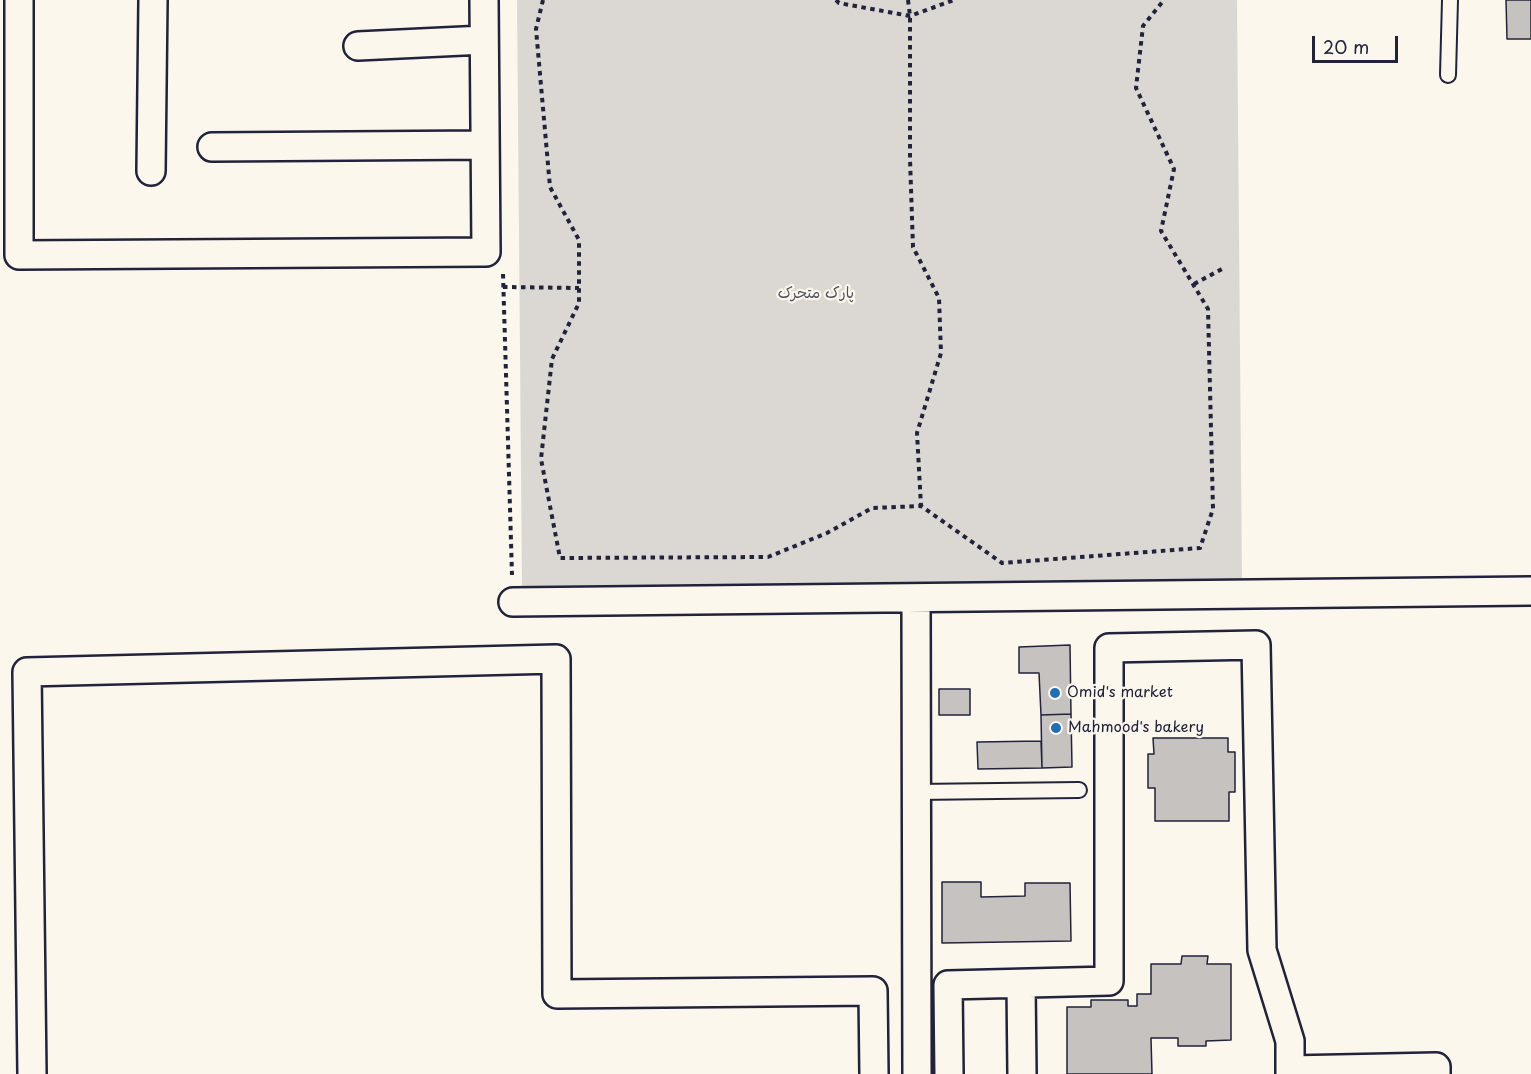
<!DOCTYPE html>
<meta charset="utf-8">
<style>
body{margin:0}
#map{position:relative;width:1531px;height:1074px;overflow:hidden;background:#fbf7ec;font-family:"Playpen Sans",sans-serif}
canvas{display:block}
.scale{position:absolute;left:1312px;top:36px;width:86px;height:27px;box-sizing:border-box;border:3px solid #22223b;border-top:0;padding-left:8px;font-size:18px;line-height:21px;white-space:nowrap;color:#22223b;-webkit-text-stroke:4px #fbf7ec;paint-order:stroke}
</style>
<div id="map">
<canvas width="1531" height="1074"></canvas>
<div class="scale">20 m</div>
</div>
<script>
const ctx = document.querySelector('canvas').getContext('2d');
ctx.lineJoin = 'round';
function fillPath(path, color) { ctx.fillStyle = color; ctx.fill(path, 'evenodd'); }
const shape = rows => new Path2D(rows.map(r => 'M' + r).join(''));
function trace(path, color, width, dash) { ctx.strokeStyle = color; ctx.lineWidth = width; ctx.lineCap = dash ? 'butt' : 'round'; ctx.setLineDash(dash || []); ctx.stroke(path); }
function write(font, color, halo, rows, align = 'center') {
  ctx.font = font + ' "Playpen Sans","Playpen Sans Arabic",sans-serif'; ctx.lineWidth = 4.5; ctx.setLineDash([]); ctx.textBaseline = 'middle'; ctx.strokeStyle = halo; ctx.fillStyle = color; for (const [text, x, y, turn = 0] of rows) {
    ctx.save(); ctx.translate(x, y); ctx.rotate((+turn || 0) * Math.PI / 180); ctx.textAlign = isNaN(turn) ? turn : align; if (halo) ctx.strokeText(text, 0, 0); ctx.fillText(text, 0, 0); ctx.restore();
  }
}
const green = shape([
 [517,0,1237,0,1242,583,522,591]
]);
const building = shape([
 [1506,0,1531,0,1531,39,1507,39,1506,0],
 [1070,645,1071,714,1041,715,1039,673,1019,673,1019,647,1070,645],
 [939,689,970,689,970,715,939,715,939,689],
 [1071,714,1072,767,1042,768,1041,715,1071,714],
 [1153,738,1228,738,1228,752,1235,752,1235,792,1229,792,1229,821,1155,821,1155,788,1148,788,1148,754,1154,754,1153,738],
 [1041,741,1042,768,978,769,977,742,1041,741],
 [942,882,981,882,981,897,1025,896,1025,883,1070,883,1071,941,942,943,942,882],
 [1182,956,1208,956,1207,964,1231,964,1231,1040,1206,1041,1206,1046,1178,1046,1178,1038,1151,1038,1152,1074,1067,1074,1067,1007,1091,1007,1091,1000,1128,1000,1128,1006,1137,1006,1137,994,1151,994,1151,964,1181,964,1182,956]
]);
const path = shape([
 [543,0,536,29,550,187,579,240,579,303,552,359,541,459,560,558,768,557,827,533,872,508,921,506,1002,563,1200,548,1213,509,1208,309,1161,231,1174,169,1136,88,1143,26,1164,0],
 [836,0,839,3,910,16,954,0],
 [908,0,910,16,910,159,913,247,939,298,941,353,917,433,921,506],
 [503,274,512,575],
 [1194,284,1222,269],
 [503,287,579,288]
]);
const lane = shape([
 [1448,75,1450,0],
 [916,792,1079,790]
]);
const street = shape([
 [19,0,19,255,486,252,484,0],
 [358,46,484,40],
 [212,147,485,145],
 [151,171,153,0],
 [916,598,917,1074],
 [513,602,1531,591],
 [1021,984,1022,1074],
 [1290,1070,1436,1067,1436,1074],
 [32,1074,27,672,556,659,557,994,873,991,874,1074],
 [949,1074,948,985,1109,981,1109,648,1256,645,1262,950,1290,1041,1290,1074]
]);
const markers = [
 [1055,693,6,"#1f6fb2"],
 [1056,728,6,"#1f6fb2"]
];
const parkNames = [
 ["پارک متحرک",816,294]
];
const poiNames = [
 ["Omid's market",1067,693],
 ["Mahmood's bakery",1068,728]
];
fillPath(green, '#dbd8d3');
fillPath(building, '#c6c2c0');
trace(building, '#22223b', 1.5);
trace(lane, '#22223b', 18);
trace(street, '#22223b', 32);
trace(path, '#22223b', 4, [4.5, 4.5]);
trace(lane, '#fbf7ec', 14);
trace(street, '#fbf7ec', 27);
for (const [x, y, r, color] of markers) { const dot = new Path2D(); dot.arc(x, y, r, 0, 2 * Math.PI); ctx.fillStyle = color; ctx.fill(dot); trace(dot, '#fbf7ec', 2); }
write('15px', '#505061', '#fbf7ec', parkNames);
write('15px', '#22223b', '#fbf7ec', poiNames, 'left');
</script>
